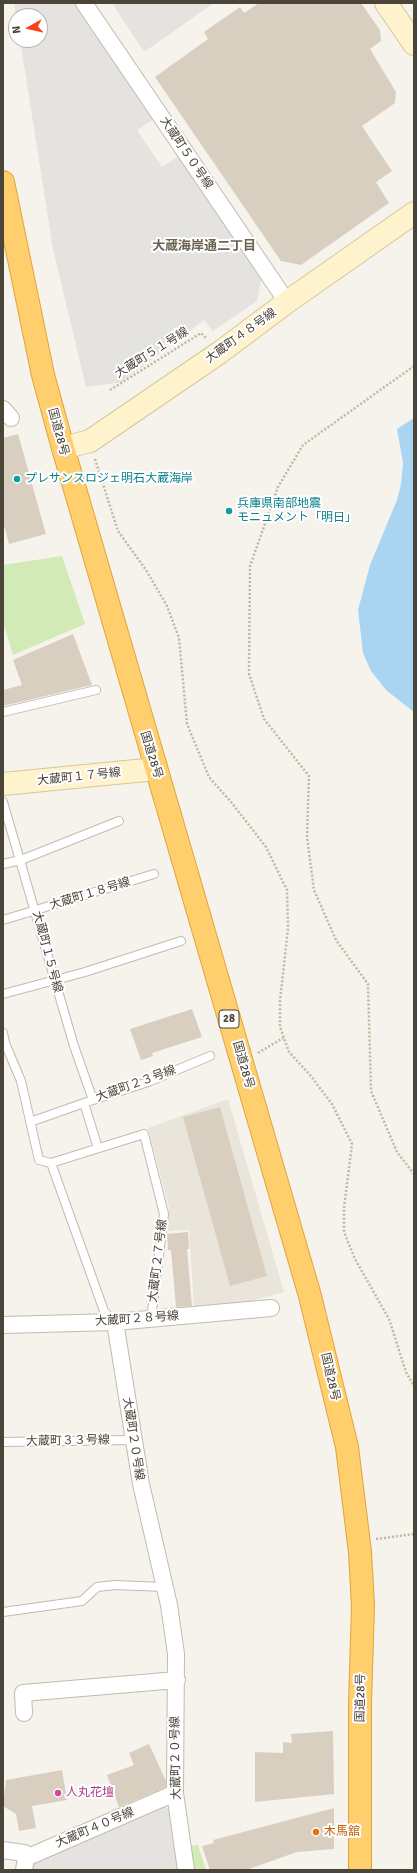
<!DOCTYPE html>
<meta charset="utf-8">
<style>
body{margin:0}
#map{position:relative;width:417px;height:1873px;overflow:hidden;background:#f6f3ec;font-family:Signika,sans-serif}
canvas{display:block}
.frame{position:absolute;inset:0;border:4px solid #4b4439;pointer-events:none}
.north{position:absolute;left:8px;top:8px;width:40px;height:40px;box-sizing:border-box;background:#fff;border:1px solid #b7b4b0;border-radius:50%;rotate:262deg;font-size:11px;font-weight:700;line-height:16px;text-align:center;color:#4b4439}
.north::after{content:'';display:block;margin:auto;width:14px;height:18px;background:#fc3f1d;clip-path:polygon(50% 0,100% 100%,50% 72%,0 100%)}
</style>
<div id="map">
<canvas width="417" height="1873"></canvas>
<div class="frame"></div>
<div class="north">N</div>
</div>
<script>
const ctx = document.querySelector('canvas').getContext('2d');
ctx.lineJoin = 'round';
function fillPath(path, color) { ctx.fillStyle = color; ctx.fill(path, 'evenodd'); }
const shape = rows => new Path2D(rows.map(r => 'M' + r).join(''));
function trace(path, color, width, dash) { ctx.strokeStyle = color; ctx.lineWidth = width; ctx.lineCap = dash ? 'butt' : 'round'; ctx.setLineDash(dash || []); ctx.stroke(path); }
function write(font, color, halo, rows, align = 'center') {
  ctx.font = font + ' Signika,"Noto Sans JP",sans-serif'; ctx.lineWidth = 4; ctx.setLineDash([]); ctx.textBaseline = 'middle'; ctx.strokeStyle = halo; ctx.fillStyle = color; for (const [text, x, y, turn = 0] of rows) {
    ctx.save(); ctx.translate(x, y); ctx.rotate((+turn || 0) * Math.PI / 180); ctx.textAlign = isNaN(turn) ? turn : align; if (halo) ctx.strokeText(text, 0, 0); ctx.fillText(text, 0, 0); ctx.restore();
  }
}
const residential = shape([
 [228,1099,284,1292,247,1302,194,1307,189,1230,167,1231,169,1207,148,1128]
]);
const green = shape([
 [62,556,85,624,13,655,3,622,3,565],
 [198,1845,206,1870,194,1870,191,1846]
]);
const parking = shape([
 [14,3,78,3,155,118,137,130,162,167,180,155,262,276,257,301,213,331,204,320,122,382,86,387,53,249,20,40,40,40,40,16,16,16],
 [112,3,214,3,144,52],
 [163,1806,172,1810,180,1870,28,1870,28,1868,61,1846]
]);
const water = shape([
 [414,418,414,712,386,690,371,671,363,653,358,610,370,565,397,500,401,484,403,463,397,429]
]);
const building = shape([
 [259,3,361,3,380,30,381,41,370,49,396,92,395,103,362,126,392,171,376,182,389,203,301,265,281,261,155,77,208,39,204,32,240,7,244,13],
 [18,434,46,534,9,544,3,522,3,438],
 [73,634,92,685,3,706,3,690,22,685,13,660],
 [192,1009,202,1037,152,1053,153,1056,141,1060,130,1029],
 [220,1107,267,1276,230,1286,183,1117],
 [188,1232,189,1249,187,1249,192,1306,176,1307,171,1250,168,1250,167,1234],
 [333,1731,334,1794,255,1802,255,1752,283,1753,283,1742,292,1743,291,1734],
 [149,1744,166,1781,166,1787,119,1807,107,1775,134,1765,129,1753],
 [62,1770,67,1800,32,1806,36,1828,19,1831,16,1814,3,1806,6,1780],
 [334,1808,334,1849,297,1852,246,1870,210,1870,202,1846,214,1843,213,1840]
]);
const path = shape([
 [414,366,303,445,278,487,250,566,249,674,264,719,309,776,307,837,314,890,336,940,368,984,371,1091,397,1152,414,1174],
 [110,390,201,333,207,339],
 [95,459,118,531,146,570,167,606,179,638,187,724,209,777,231,802,266,847,287,890,288,928,280,1001,280,1027,289,1052,310,1075,332,1104,352,1144,344,1208,344,1232,355,1259,389,1319,406,1372,414,1386],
 [258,1053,283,1038],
 [376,1539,414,1534]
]);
const lane = shape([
 [3,712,96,690],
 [3,802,74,1046,93,1100],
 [3,864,21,860,119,821],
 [3,920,154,874],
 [3,994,85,972,181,941],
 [3,1033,5,1043,21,1081,39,1160,51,1163,104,1311,114,1322],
 [30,1122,84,1103],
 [98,1148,84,1103,148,1082,210,1056],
 [51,1163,144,1134,164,1214,151,1319],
 [3,1442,133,1440],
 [3,1612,82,1601,97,1587,115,1585,164,1587]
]);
const street = shape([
 [84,3,287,302],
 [3,409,11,418],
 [115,1322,141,1484,169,1605,176,1654,175,1793,186,1870],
 [3,1325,115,1322,271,1308],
 [24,1713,23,1693,177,1680],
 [3,1850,24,1853,26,1858],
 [24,1870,26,1858,175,1793]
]);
const secondary = shape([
 [386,3,414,44],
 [63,448,90,441,219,353,287,302,414,213],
 [3,784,156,769]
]);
const highway = shape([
 [3,182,43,375,63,448,310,1296,347,1447,360,1552,363,1606,360,1703,360,1870]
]);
const markers = [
 [17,479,4,"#0f9aa8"],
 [229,511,4,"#0f9aa8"],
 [58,1793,4,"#d1479c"],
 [316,1832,4,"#e8710a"]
];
const shields = [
 [229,1019,20]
];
const shieldNames = [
 ["28",229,1019]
];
const streetNames = [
 ["大蔵町５０号線",186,153,56],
 ["大蔵町４８号線",241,336,-36],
 ["大蔵町５１号線",152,353,-32],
 ["国道28号",58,432,75],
 ["国道28号",151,755,73],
 ["大蔵町１７号線",79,777,-6],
 ["大蔵町１８号線",90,894,-17],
 ["大蔵町１５号線",47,952,75],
 ["国道28号",243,1065,74],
 ["大蔵町２３号線",136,1084,-20],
 ["大蔵町２７号線",158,1261,-83],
 ["大蔵町２８号線",137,1319,-4],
 ["国道28号",330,1377,77],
 ["大蔵町２０号線",133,1439,81],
 ["大蔵町３３号線",68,1441,-1],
 ["国道28号",361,1698,-89],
 ["大蔵町２０号線",176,1758,-91],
 ["大蔵町４０号線",95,1828,-23]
];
const cultureNames = [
 ["プレサンスロジェ明石大蔵海岸",25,479],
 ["兵庫県南部地震",237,504],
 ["モニュメント「明日」",237,518]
];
const hotelNames = [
 ["人丸花壇",66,1793]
];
const foodNames = [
 ["木馬舘",324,1832]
];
const neighbourhoodNames = [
 ["大蔵海岸通二丁目",204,247]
];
fillPath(residential, '#eae5da');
fillPath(green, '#d2eab5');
fillPath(parking, '#e5e3e0');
fillPath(water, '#a9d4f2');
fillPath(building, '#d8cfc1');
trace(lane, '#c2bbae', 10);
trace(street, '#c2bbae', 18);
trace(secondary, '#d6c79b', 24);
trace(highway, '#e0a43c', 24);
trace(path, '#c4b79f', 2.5, [2, 2]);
trace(lane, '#fff', 8);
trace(street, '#fff', 16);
trace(secondary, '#fff3cd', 22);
trace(highway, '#ffcf6e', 22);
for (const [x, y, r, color] of markers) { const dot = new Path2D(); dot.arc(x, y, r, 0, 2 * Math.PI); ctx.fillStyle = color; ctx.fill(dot); trace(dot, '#fff', 1.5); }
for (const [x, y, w] of shields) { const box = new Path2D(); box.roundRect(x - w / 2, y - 9, w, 18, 3); ctx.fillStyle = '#fff'; ctx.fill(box); trace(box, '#4b4439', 1); }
write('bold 11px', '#4b4439', null, shieldNames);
write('12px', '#4b4439', '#fff', streetNames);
write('12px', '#0d838f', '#fff', cultureNames, 'left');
write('12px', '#b23c85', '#fff', hotelNames, 'left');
write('12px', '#c56008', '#fff', foodNames, 'left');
write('bold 13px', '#6e6250', '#fff', neighbourhoodNames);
</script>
